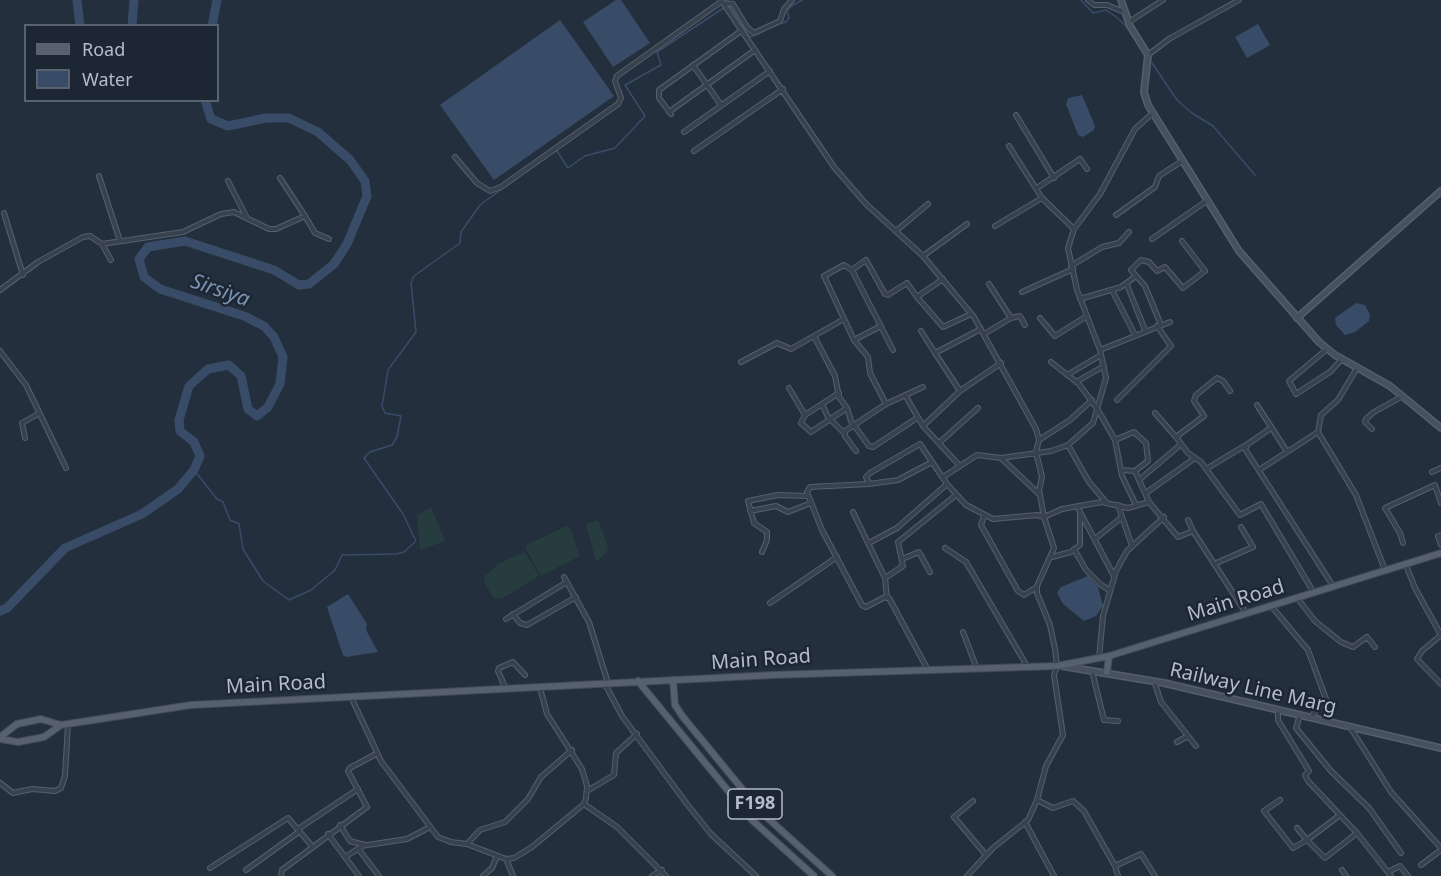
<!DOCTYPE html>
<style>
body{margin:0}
#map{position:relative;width:1441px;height:876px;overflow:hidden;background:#242f3e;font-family:"Noto Sans",sans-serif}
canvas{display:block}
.legend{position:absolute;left:24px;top:24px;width:195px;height:78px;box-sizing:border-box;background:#1d2633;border:2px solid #59626f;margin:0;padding:8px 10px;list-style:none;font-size:18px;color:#b4bcc9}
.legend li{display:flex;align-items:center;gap:12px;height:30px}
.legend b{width:30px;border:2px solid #59626f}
</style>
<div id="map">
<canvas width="1441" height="876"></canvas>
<ul class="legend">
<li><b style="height:8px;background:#56606e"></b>Road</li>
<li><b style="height:16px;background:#394c67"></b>Water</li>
</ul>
</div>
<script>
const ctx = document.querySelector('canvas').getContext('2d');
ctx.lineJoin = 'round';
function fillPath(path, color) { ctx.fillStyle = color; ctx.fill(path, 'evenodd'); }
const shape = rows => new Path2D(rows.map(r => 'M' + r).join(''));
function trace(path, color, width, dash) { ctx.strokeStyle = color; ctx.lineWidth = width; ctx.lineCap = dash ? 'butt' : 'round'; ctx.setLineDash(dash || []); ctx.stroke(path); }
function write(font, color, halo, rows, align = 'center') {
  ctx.font = font + ' "Noto Sans",sans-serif'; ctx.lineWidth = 5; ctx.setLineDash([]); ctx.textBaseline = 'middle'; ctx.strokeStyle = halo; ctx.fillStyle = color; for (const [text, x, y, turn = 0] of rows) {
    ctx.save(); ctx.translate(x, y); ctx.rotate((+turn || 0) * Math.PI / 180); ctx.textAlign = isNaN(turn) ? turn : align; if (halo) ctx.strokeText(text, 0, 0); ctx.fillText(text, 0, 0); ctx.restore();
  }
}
const green = shape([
 [431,507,445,541,420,550,417,515],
 [598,520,609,550,596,562,586,524],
 [566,526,571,530,580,556,541,576,526,549,527,545],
 [525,552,539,576,508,595,500,599,493,598,484,581,485,576,499,563]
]);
const water = shape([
 [616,0,621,0,650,43,613,67,583,22],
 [560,20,614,96,494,180,440,105],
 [1258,24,1270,45,1247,58,1235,37],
 [1082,95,1095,126,1094,130,1083,137,1078,135,1066,104,1068,98],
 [1356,303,1365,305,1370,315,1369,321,1355,332,1345,335,1336,325,1335,318],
 [1088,576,1098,587,1103,606,1096,616,1084,621,1063,604,1057,593,1061,587],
 [348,594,367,624,366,630,378,652,346,657,343,655,327,607]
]);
const stream = shape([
 [1081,0,1093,13,1106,10,1115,16,1126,26,1138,44],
 [729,5,750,37,759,33],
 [777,24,786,22,789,18,787,11,791,6,802,0],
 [1152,63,1177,100,1192,113,1213,126,1255,175],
 [553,152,557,151,568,168,585,156,615,148,645,116,625,85,661,65,657,52,725,7],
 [536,164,547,157],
 [194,470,217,499,223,502,230,520,239,524,243,549,263,581,289,600,311,590,335,570,342,555,396,554,404,552,416,541,403,514,364,458,370,452,392,445,397,437,401,416,385,413,382,406,388,370,416,332,411,283,414,276,460,243,461,232,480,205,522,174]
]);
const river = shape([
 [77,0,80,26],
 [132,26,134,0],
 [212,26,217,0],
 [0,611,7,608,65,548,142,514,178,489,194,470,200,456,194,442,180,431,179,420,189,386,208,369,229,365,241,376,248,409,257,416,268,407,280,384,283,357,274,337,264,326,244,316,160,289,144,277,139,259,148,247,185,241,274,270,299,285,309,284,334,264,347,244,367,196,365,181,350,160,318,132,289,118,266,118,228,126,211,119,205,100]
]);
const street = shape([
 [721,0,834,167,866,204,923,256,974,317,1036,429,1039,440,1036,452,1042,477,1039,490,1044,517,1062,509,1102,502,1128,508,1149,502,1178,537,1193,531,1246,613],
 [1088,0,1094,5,1107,5,1124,12],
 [723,3,733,4,747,27,754,33,780,21,784,9,792,0],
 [1129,22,1163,0],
 [1148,55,1169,39,1239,0],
 [693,65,721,105],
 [669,112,755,50],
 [671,114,659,98,659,90,741,31],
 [1016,115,1054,178],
 [684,132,770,71],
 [1009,146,1042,198,1074,229],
 [694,151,783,89],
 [455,157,477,183,490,191,501,187,618,104,621,98,615,81,617,76,722,1],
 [99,176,120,241],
 [280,178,305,216],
 [228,181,247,218],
 [1037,188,1080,159,1087,169],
 [4,213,23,275],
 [1116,215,1155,187,1159,176,1182,161],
 [995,226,1042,198],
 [896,231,928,204],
 [1152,239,1208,200],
 [102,244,183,232,221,214,234,212,269,229,276,229,305,216,315,233,329,239],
 [923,256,967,224],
 [1071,266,1102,247,1119,243,1129,232],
 [852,270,893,350],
 [1127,285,1145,330],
 [0,290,38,262,83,237,90,236,102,244,111,260],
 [1112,290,1135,335],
 [1022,292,1073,269],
 [917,297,943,327,971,314],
 [1080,299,1121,287,1136,276],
 [1011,318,1020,316,1025,325],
 [1040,318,1055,336,1087,316],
 [1161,325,1145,286,1131,270,1141,260,1149,262,1157,271,1165,267,1183,288,1205,271,1182,241],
 [921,331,935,353],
 [984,334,1011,318,989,284],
 [814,336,844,319],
 [854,340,881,326],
 [1327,349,1289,381,1296,394,1330,372,1342,359],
 [1100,350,1170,322],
 [0,351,26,385,66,468],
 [741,362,777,343,791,349,814,336,835,376,839,397,847,408,851,421,869,446,873,447,917,418],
 [1051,362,1079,384,1098,410,1115,440,1122,476,1136,505],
 [1067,375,1101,355],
 [1076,382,1104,366],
 [789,388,805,415],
 [960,391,935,353,981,329],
 [1230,391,1223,381,1217,378,1196,395,1194,401,1204,416,1176,437,1188,453,1201,462,1240,515,1261,504,1314,593],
 [839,393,805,415,801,423,811,432,847,408],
 [905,395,923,426,959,465],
 [1117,400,1171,346,1157,326],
 [822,404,828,417,844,433],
 [886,404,870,373,868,357,854,340,824,276,844,265,852,270,866,260,885,294,888,295,907,283,917,297,943,279],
 [1257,405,1286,450],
 [1155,413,1176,437],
 [923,426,960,391,1001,363],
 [1271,428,1248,444,1245,449,1333,586],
 [1372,429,1365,422,1366,419,1374,412,1401,397],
 [1318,432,1321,415,1338,400,1357,368],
 [25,438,22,423,38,414],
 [1039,440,1070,420,1092,400],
 [1115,440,1134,432,1146,443,1148,461,1135,471],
 [939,443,978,408],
 [1068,445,1089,482,1106,502],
 [856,451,845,436,845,431,886,404,923,387],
 [1002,459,1040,495],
 [1206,469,1246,445],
 [1122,470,1135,471,1149,502],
 [1259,470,1318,432,1356,495,1385,570],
 [1432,472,1441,468],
 [943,477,977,455,1001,458,1051,451,1068,445,1093,423,1106,378,1100,350,1077,290,1068,248,1074,229,1100,194,1135,129,1153,113],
 [1139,480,1180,445],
 [869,484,866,477,870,473,920,444,947,484,966,505,993,519,1037,515,1044,517,1054,548,1037,586,1037,593,1050,625,1055,649,1057,666,1054,675,1063,735,1046,766,1037,800,1028,820,993,848,967,876],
 [1146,493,1195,458],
 [1118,505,1132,546],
 [1079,510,1114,576],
 [750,511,776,506,788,512,811,503],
 [853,512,885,578,887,598],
 [984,516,981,525,1018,591,1024,595,1037,587],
 [1188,520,1193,531],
 [1441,535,1438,536,1441,545],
 [1095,539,1122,517],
 [869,543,897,528,947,484],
 [1403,543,1400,533,1385,508,1435,485,1441,503],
 [945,548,966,562,1027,666],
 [1074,549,1086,570,1100,584,1109,590],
 [762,552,767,540,767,532,754,523,748,501,778,495,808,496],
 [1052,557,1071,552,1080,545,1080,513],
 [902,559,919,552,930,572],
 [1214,564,1253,547,1241,527],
 [1406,565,1415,588,1441,635,1422,651,1417,659,1441,684],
 [564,577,589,622,608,683],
 [885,578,903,566,898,542,956,495],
 [1298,599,1315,621,1341,642,1353,647,1367,637,1375,647],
 [770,603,837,557],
 [1272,607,1308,650,1326,699,1310,718],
 [513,614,520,623,527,625,576,597],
 [506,619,567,582],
 [963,632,977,669],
 [1099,658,1103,616,1116,571,1127,551,1164,517],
 [928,670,889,598,885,597,866,607,862,605,822,530,807,492,810,487,869,484,898,480,932,462],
 [1092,671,1104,720,1118,721],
 [1154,681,1161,702,1196,746],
 [605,684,622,716,687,804,711,834,756,876],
 [506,689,498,671,499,668,513,662,525,675],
 [351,697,381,761,438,837,451,842,467,844,506,859,514,858,532,847,584,804,586,798,587,786,582,769,547,714,540,688],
 [1278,710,1278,720,1309,771,1305,775,1308,781,1340,815,1307,840,1325,858,1357,833,1391,876],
 [1300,715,1296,728,1331,771,1369,808,1401,853],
 [1350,727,1391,792,1441,848],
 [1177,742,1188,736],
 [0,783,13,793,32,789,55,791,61,788,65,776,68,724],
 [587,791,614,775,616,753,637,734],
 [1037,800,1053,808,1073,801,1084,811,1115,866,1141,854,1155,876],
 [1280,800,1264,811,1293,848,1307,840,1297,828],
 [973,801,954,817,986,855],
 [584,804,617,827,666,876],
 [1340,815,1357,833],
 [1025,822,1054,876],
 [340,825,350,841,365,845],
 [298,829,358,789],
 [328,834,359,876],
 [467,844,480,830,505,822,528,799,541,777,572,750],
 [345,857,361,847],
 [506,859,513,876],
 [1421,865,1441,850],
 [1115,866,1118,876],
 [210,868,288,818,312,846],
 [246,870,300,831],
 [1342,870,1346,876],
 [1388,872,1400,866,1408,876],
 [281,876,282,870,367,807,348,771,350,768,376,754],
 [379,876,360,851,361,846,407,839,430,827],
 [483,876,492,868,497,856],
 [652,876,662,870]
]);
const secondary = shape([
 [1121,0,1130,26,1148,55,1144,92,1148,105,1239,251,1319,342,1335,355,1390,386,1441,428],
 [1297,318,1441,191],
 [1062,666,1164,683,1441,748]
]);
const primary = shape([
 [1107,672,1109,656],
 [673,680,675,705,683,717,762,813,832,876],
 [638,681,752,820,814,876],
 [0,737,17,724,41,719,61,725,191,705,773,675,1057,666,1109,656,1441,553],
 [0,739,18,742,44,737,61,725]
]);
const shields = [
 [755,804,54]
];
const shieldNames = [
 ["F198",755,804]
];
const streetNames = [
 ["Main Road",1236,601,-17],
 ["Main Road",761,660,-4],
 ["Main Road",276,685,-3],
 ["Railway Line Marg",1253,689,13]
];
const waterNames = [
 ["Sirsiya",220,291,19]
];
fillPath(green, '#263c3f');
fillPath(water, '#394c67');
trace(stream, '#394c67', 1.5);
trace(river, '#394c67', 9);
trace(street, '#565f6c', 6);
trace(secondary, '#565f6c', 8);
trace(primary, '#414a57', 8);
trace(street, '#38414e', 4);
trace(secondary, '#465061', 5);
trace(primary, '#56606e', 6);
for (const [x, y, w] of shields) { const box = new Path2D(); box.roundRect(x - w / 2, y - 15, w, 30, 4.5); ctx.fillStyle = '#1d2633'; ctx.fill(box); trace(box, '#b4bcc9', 1.5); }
write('bold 18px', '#b4bcc9', null, shieldNames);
write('20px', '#b4bcc9', '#1d2633', streetNames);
write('italic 21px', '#7c92b1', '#1d2633', waterNames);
</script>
